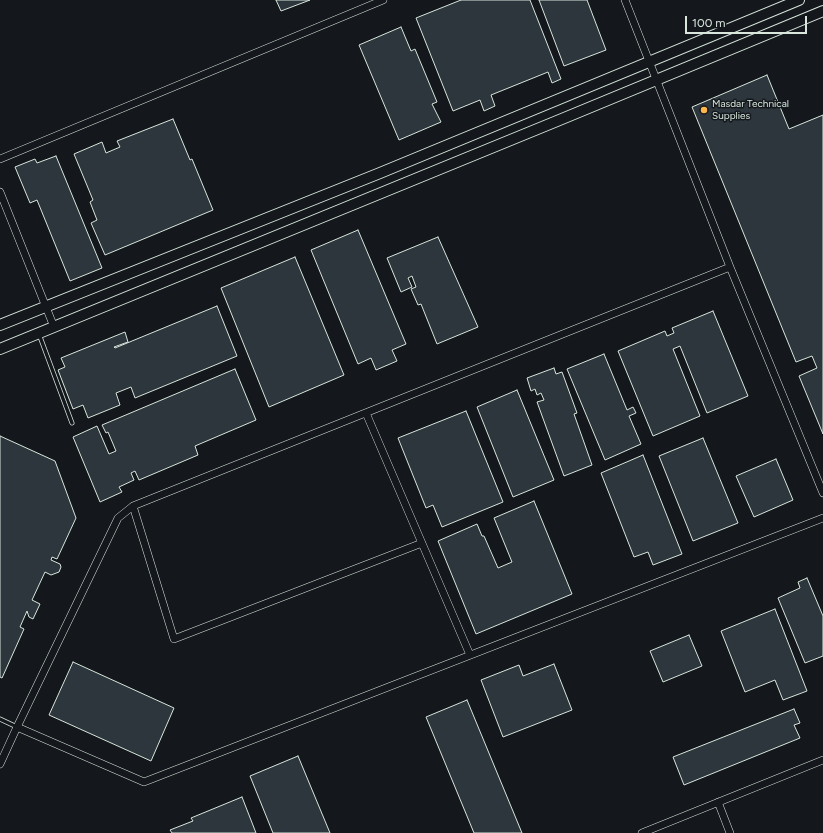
<!DOCTYPE html>
<style>
body{margin:0}
#map{position:relative;width:823px;height:833px;overflow:hidden;background:#14181c;font-family:Figtree,sans-serif}
canvas{display:block}
.scale{position:absolute;left:685px;top:16px;width:122px;height:18px;box-sizing:border-box;border:2px solid #d8e6dc;border-top:0;padding-left:5px;font-size:12px;line-height:14px;white-space:nowrap;color:#d8e6dc;-webkit-text-stroke:3px #14181c;paint-order:stroke}
</style>
<div id="map">
<canvas width="823" height="833"></canvas>
<div class="scale">100 m</div>
</div>
<script>
const ctx = document.querySelector('canvas').getContext('2d');
ctx.lineJoin = 'round';
function fillPath(path, color) { ctx.fillStyle = color; ctx.fill(path, 'evenodd'); }
const shape = rows => new Path2D(rows.map(r => 'M' + r).join(''));
function trace(path, color, width, dash) { ctx.strokeStyle = color; ctx.lineWidth = width; ctx.lineCap = dash ? 'butt' : 'round'; ctx.setLineDash(dash || []); ctx.stroke(path); }
function write(font, color, halo, rows, align = 'center') {
  ctx.font = font + ' Figtree,sans-serif'; ctx.lineWidth = 3; ctx.setLineDash([]); ctx.textBaseline = 'middle'; ctx.strokeStyle = halo; ctx.fillStyle = color; for (const [text, x, y, turn = 0] of rows) {
    ctx.save(); ctx.translate(x, y); ctx.rotate((+turn || 0) * Math.PI / 180); ctx.textAlign = isNaN(turn) ? turn : align; if (halo) ctx.strokeText(text, 0, 0); ctx.fillText(text, 0, 0); ctx.restore();
  }
}
const building = shape([
 [276,0,310,0,281,11,276,0],
 [461,0,530,0,561,79,552,83,548,72,491,95,495,106,484,111,480,100,453,111,416,18,461,0],
 [539,0,587,0,606,50,564,66,539,0],
 [401,27,411,51,415,49,437,102,432,104,441,122,399,140,359,45,401,27],
 [767,75,789,129,823,115,823,434,799,376,817,368,812,356,796,362,692,107,767,75],
 [173,119,190,160,192,159,213,210,105,255,91,223,97,220,90,202,93,200,74,154,102,142,106,153,120,147,117,141,173,119],
 [56,156,102,268,70,281,37,200,30,203,15,167,35,159,37,163,56,156],
 [358,230,406,344,392,350,397,361,376,370,371,358,358,364,311,250,358,230],
 [438,237,478,327,437,344,421,304,418,305,411,289,416,287,412,276,408,278,412,287,401,292,387,258,438,237],
 [295,257,344,375,269,407,221,288,295,257],
 [217,306,237,356,135,398,131,387,116,393,120,405,88,418,83,405,73,409,58,370,65,367,61,358,125,332,128,342,114,347,115,348,217,306],
 [713,311,748,396,707,413,680,346,673,349,700,416,653,436,618,351,665,331,667,336,674,333,672,328,713,311],
 [604,354,627,410,633,407,636,413,629,416,641,444,605,460,567,369,604,354],
 [554,368,556,374,562,372,577,413,574,414,592,465,564,476,537,402,544,400,541,393,537,395,535,389,531,391,527,378,554,368],
 [235,369,256,420,195,446,198,455,139,480,135,471,131,473,134,480,119,487,122,492,100,502,73,437,97,426,109,454,116,451,108,432,106,433,102,425,235,369],
 [517,390,554,480,513,497,477,407,517,390],
 [466,411,503,502,442,527,433,505,426,508,398,438,466,411],
 [0,436,55,461,76,518,57,559,52,557,51,560,60,564,61,567,59,572,51,575,45,572,32,600,40,604,33,619,29,617,27,611,20,627,24,629,2,678,0,677,0,436],
 [703,438,738,523,693,541,659,456,703,438],
 [643,455,682,554,653,565,648,552,634,557,601,473,643,455],
 [776,459,793,500,754,517,736,476,776,459],
 [534,501,572,594,476,634,438,541,477,524,482,536,484,536,498,568,512,562,494,518,534,501],
 [807,578,823,616,823,656,805,663,778,598,800,588,798,582,807,578],
 [775,609,807,691,783,700,775,680,745,692,721,631,775,609],
 [689,635,702,666,663,682,650,651,689,635],
 [73,662,174,708,151,761,49,715,73,662],
 [554,664,572,710,503,737,481,680,519,665,523,676,554,664],
 [467,700,522,833,474,833,426,717,467,700],
 [794,709,800,723,794,725,800,738,684,785,673,757,794,709],
 [298,756,330,833,273,833,250,776,298,756],
 [242,797,256,833,172,833,170,830,193,821,191,818,242,797]
]);
const lane = shape([
 [39,334,72,423],
 [0,719,17,727]
]);
const street = shape([
 [625,0,730,267,823,493],
 [0,159,383,0],
 [0,192,54,327],
 [366,413,470,655],
 [133,506,174,639,422,543],
 [17,727,144,782,823,518],
 [0,764,17,727,118,518,133,506,730,267],
 [718,802,730,833],
 [642,833,823,760]
]);
const secondary = shape([
 [0,325,380,173,799,0],
 [0,349,557,121,823,11]
]);
const markers = [
 [704,110,4,"#ffb74d"]
];
const poiNames = [
 ["Masdar Technical",712,104],
 ["Supplies",712,116]
];
fillPath(building, '#2c363c');
trace(building, '#d8e6dc', 1);
trace(lane, '#d8e6dc', 5);
trace(street, '#d8e6dc', 8);
trace(secondary, '#d8e6dc', 12);
trace(lane, '#14181c', 3.5);
trace(street, '#14181c', 7);
trace(secondary, '#14181c', 10);
for (const [x, y, r, color] of markers) { const dot = new Path2D(); dot.arc(x, y, r, 0, 2 * Math.PI); ctx.fillStyle = color; ctx.fill(dot); trace(dot, '#14181c', 1.5); }
write('10px', '#d8e6dc', '#14181c', poiNames, 'left');
</script>
